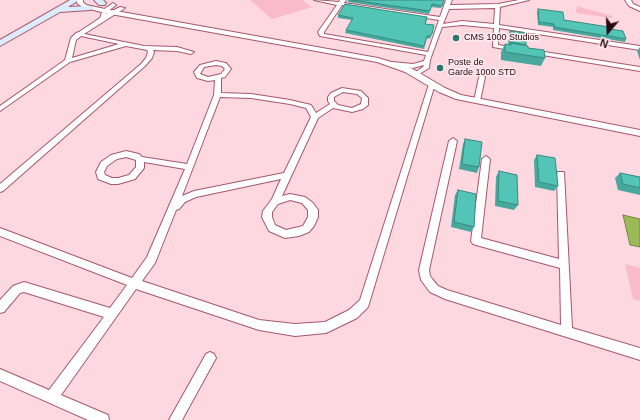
<!DOCTYPE html>
<style>
body{margin:0}
#map{position:relative;width:640px;height:420px;overflow:hidden;background:#fdd8e0;font-family:Arial,sans-serif}
canvas{display:block}
.north{position:absolute;left:588px;top:12px;width:40px;height:40px;-webkit-text-stroke:3px #feebee;paint-order:stroke;rotate:199deg;font-size:11px;font-weight:700;line-height:16px;text-align:center;color:#270812}
.north::after{content:'';display:block;margin:auto;width:14px;height:18px;background:#270812;clip-path:polygon(50% 0,100% 100%,50% 72%,0 100%)}
</style>
<div id="map">
<canvas width="640" height="420"></canvas>
<div class="north">N</div>
</div>
<script>
const ctx = document.querySelector('canvas').getContext('2d');
ctx.lineJoin = 'round';
function fillPath(path, color) { ctx.fillStyle = color; ctx.fill(path, 'evenodd'); }
const shape = rows => new Path2D(rows.map(r => 'M' + r).join(''));
function trace(path, color, width, dash) { ctx.strokeStyle = color; ctx.lineWidth = width; ctx.lineCap = dash ? 'butt' : 'round'; ctx.setLineDash(dash || []); ctx.stroke(path); }
function write(font, color, halo, rows, align = 'center') {
  ctx.font = font + ' Arial,sans-serif'; ctx.lineWidth = 3; ctx.setLineDash([]); ctx.textBaseline = 'middle'; ctx.strokeStyle = halo; ctx.fillStyle = color; for (const [text, x, y, turn = 0] of rows) {
    ctx.save(); ctx.translate(x, y); ctx.rotate((+turn || 0) * Math.PI / 180); ctx.textAlign = isNaN(turn) ? turn : align; if (halo) ctx.strokeText(text, 0, 0); ctx.fillText(text, 0, 0); ctx.restore();
  }
}
const green = shape([
 [250,0,302,0,312,7,272,19],
 [577,6,612,16,612,18,576,13],
 [625,264,640,268,640,301,633,299]
]);
const water = shape([
 [623,215,640,219,640,247,630,245,623,215]
]);
const minor = shape([
 [314,0,339,2,340,0,346,0,344,3,440,17,446,0,452,0,450,5,498,4,519,0,529,0,500,7,499,25,640,46,640,50,499,28,498,45,518,48,518,50,516,51,493,47,494,28,462,25,442,27,430,60,429,68,416,76,413,74,423,67,424,65,413,68,392,66,389,64,392,62,413,64,424,61,426,55,320,36,318,32,337,5,314,0],
 [342,5,439,20,428,52,324,34,324,32,342,5],
 [495,8,494,24,462,21,443,24,449,9,495,8],
 [625,0,631,0,633,4,640,7,640,11,629,6,625,0],
 [113,3,116,5,107,12,106,14,120,7,125,8,84,34,144,46,177,47,194,52,191,54,177,51,153,50,154,52,152,58,145,66,3,191,0,192,0,184,141,64,146,58,148,52,147,50,126,46,70,62,0,111,0,106,65,60,71,38,76,33,79,32,100,18,103,10,113,3],
 [81,36,119,44,72,58,76,40,81,36],
 [532,50,640,67,640,71,530,53,530,51,532,50],
 [216,61,226,63,231,69,225,77,221,78,221,93,251,94,290,100,311,105,316,113,330,104,328,101,328,97,331,93,342,88,361,91,368,98,368,105,363,109,352,112,333,108,318,118,282,196,290,194,305,197,313,203,318,210,318,217,314,226,309,232,299,236,285,238,269,231,262,217,263,211,272,199,281,179,196,197,185,202,179,209,176,210,155,263,142,281,259,320,295,324,325,322,349,310,360,300,429,84,432,82,434,83,435,84,368,307,357,318,326,333,295,336,259,330,136,289,61,395,108,415,109,420,88,420,0,381,0,369,49,390,104,317,24,292,20,293,4,312,0,313,0,300,13,286,24,282,110,308,127,285,0,236,0,228,132,278,147,257,185,169,144,162,144,168,135,179,118,184,111,184,98,179,96,172,101,162,111,155,126,151,139,154,142,157,187,164,214,95,215,80,208,81,197,78,194,72,200,65,216,61],
 [216,65,222,66,225,69,221,74,208,77,200,74,204,67,216,65],
 [343,92,357,94,362,98,361,104,352,108,338,105,334,101,334,97,343,92],
 [220,97,251,98,290,104,306,108,311,117,284,173,194,191,182,196,220,97],
 [126,157,136,160,136,167,129,175,118,178,112,178,105,175,104,172,107,166,117,159,126,157],
 [290,200,302,203,308,210,308,217,303,226,286,230,275,225,272,217,272,212,278,204,290,200],
 [482,75,485,77,480,101,477,103,474,101,479,77,482,75],
 [453,138,457,141,429,270,430,276,433,280,438,286,447,290,561,325,560,268,476,245,473,244,471,241,482,159,486,156,490,159,481,238,559,259,557,174,558,172,564,172,572,328,640,348,640,360,445,299,430,292,421,280,419,270,449,141,453,138],
 [210,352,214,354,216,358,182,420,169,420,206,354,210,352]
]);
const tertiary = shape([
 [77,0,83,0,83,2,86,5,105,9,378,58,411,68,445,88,461,95,640,130,640,136,456,99,439,92,405,72,377,62,105,13,82,7,77,3,77,0]
]);
const secondary = shape([
 [70,0,79,0,68,7,90,6,94,8,90,10,60,12,0,46,0,40,70,0],
 [94,0,103,0,106,3,105,5,99,5,94,0]
]);
const wall = shape([
 [348,0,444,0,441,8,431,7,429,14,348,2],
 [538,9,564,20,610,29,626,39,625,42,553,30,553,27,538,25,537,12],
 [338,15,427,20,425,24,434,25,431,37,429,39,427,38,424,49,345,33,346,30,352,20,338,18],
 [510,31,528,48,545,58,541,66,501,60,501,52,505,44,508,45,509,33],
 [640,47,640,60,637,51],
 [465,139,479,167,477,173,459,169,463,144],
 [537,155,558,186,554,191,535,187,534,160],
 [499,171,518,205,514,210,495,206,496,177],
 [620,173,640,177,640,195,618,190,615,178],
 [458,190,474,227,471,232,451,227,455,195]
]);
const building = shape([
 [351,0,444,0,442,6,432,4,430,11,351,0],
 [345,4,427,17,425,24,434,25,432,34,430,36,427,36,424,46,346,30,353,18,338,15,345,4],
 [538,9,563,12,564,20,609,27,610,29,623,31,626,39,554,27,554,24,539,22,538,9],
 [510,31,526,33,526,45,510,42,510,31],
 [511,43,528,46,528,48,544,50,545,58,505,52,505,44,511,45,511,43],
 [465,139,482,142,479,167,462,164,465,139],
 [537,155,555,158,558,186,539,182,537,155],
 [499,171,517,175,518,205,498,201,499,171],
 [620,173,640,177,640,188,623,184,620,173],
 [458,190,476,194,474,227,454,222,458,190]
]);
const markers = [
 [456,38,4,"#2d746b"],
 [440,68,4,"#2d746b"]
];
const farPoinames = [
 ["CMS 1000 Studios",464,38],
 ["Poste de",448,63],
 ["Garde 1000 STD",448,73]
];
fillPath(green, '#f9bbc9');
fillPath(water, '#9bba57');
trace(water, '#788542', 1);
trace(minor, '#a7576d', 2);
trace(tertiary, '#a7576d', 2);
trace(secondary, '#a7576d', 2);
fillPath(minor, '#fff');
fillPath(tertiary, '#fff');
fillPath(secondary, '#dbedfc');
fillPath(wall, '#47a99d');
fillPath(building, '#52c5b7');
trace(building, '#398a80', 1);
for (const [x, y, r, color] of markers) { const dot = new Path2D(); dot.arc(x, y, r, 0, 2 * Math.PI); ctx.fillStyle = color; ctx.fill(dot); trace(dot, '#feebee', 1.5); }
write('9px', '#270812', '#feebee', farPoinames, 'left');
</script>
